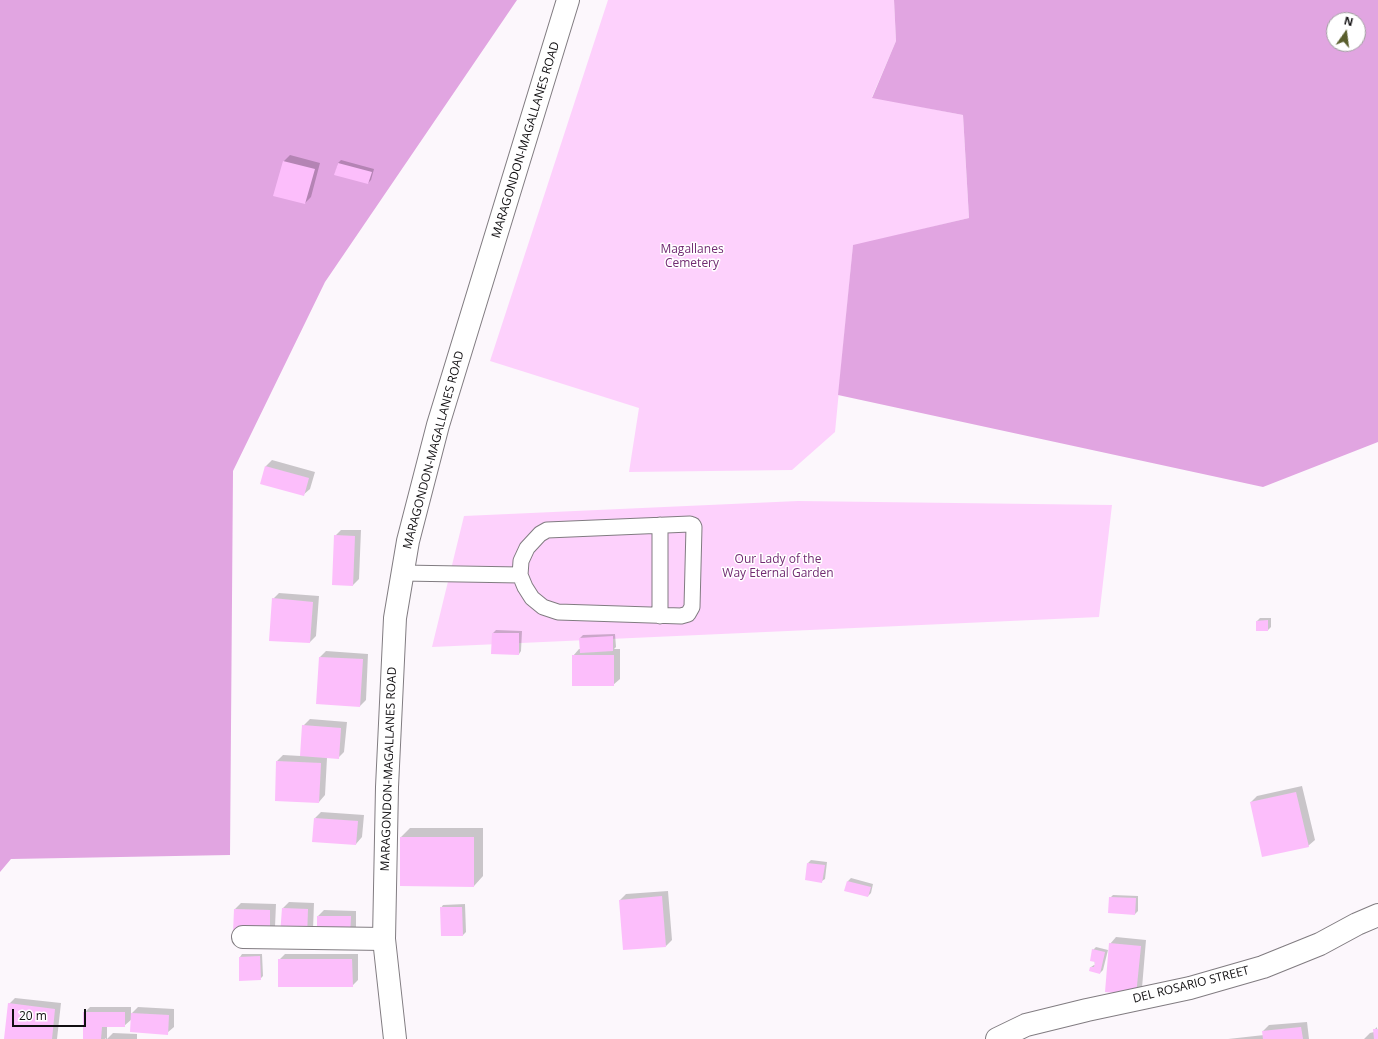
<!DOCTYPE html>
<style>
body{margin:0}
#map{position:relative;width:1378px;height:1039px;overflow:hidden;background:#fcf7fc;font-family:"Open Sans",sans-serif}
canvas{display:block}
.north{position:absolute;left:1326px;top:12px;width:40px;height:40px;box-sizing:border-box;background:#fff;border:1px solid #a09fa0;border-radius:50%;rotate:14deg;font-size:11px;font-weight:700;line-height:16px;text-align:center;color:#110f11}
.north::after{content:'';display:block;margin:auto;width:14px;height:18px;background:#595e2c;clip-path:polygon(50% 0,100% 100%,50% 72%,0 100%)}
.scale{position:absolute;left:12px;top:1009px;width:74px;height:18px;box-sizing:border-box;border:2px solid #110f11;border-top:0;padding-left:5px;font-size:12px;line-height:14px;white-space:nowrap;color:#110f11;-webkit-text-stroke:3px #fff;paint-order:stroke}
</style>
<div id="map">
<canvas width="1378" height="1039"></canvas>
<div class="north">N</div>
<div class="scale">20 m</div>
</div>
<script>
const ctx = document.querySelector('canvas').getContext('2d');
ctx.lineJoin = 'round';
function fillPath(path, color) { ctx.fillStyle = color; ctx.fill(path, 'evenodd'); }
const shape = rows => new Path2D(rows.map(r => 'M' + r).join(''));
function trace(path, color, width, dash) { ctx.strokeStyle = color; ctx.lineWidth = width; ctx.lineCap = dash ? 'butt' : 'round'; ctx.setLineDash(dash || []); ctx.stroke(path); }
function write(font, color, halo, rows, align = 'center') {
  ctx.font = font + ' "Open Sans",sans-serif'; ctx.lineWidth = 3; ctx.setLineDash([]); ctx.textBaseline = 'middle'; ctx.strokeStyle = halo; ctx.fillStyle = color; for (const [text, x, y, turn = 0] of rows) {
    ctx.save(); ctx.translate(x, y); ctx.rotate((+turn || 0) * Math.PI / 180); ctx.textAlign = isNaN(turn) ? turn : align; if (halo) ctx.strokeText(text, 0, 0); ctx.fillText(text, 0, 0); ctx.restore();
  }
}
const green = shape([
 [608,0,894,0,896,41,872,97,963,115,969,218,853,246,835,432,792,470,629,472,639,408,490,361],
 [798,501,1112,505,1099,617,432,647,464,516]
]);
const forest = shape([
 [0,0,517,0,325,282,233,471,230,855,11,859,0,872],
 [894,0,1378,0,1378,442,1263,487,838,395,853,245,969,218,963,115,872,98,896,41],
 [1334,20,1358,20,1358,44,1334,44]
]);
const shadow = shape([
 [290,155,320,163,311,197,305,203,275,195,284,161],
 [341,160,374,169,371,180,368,183,335,174,338,163],
 [272,460,315,472,310,489,303,495,262,483,266,466],
 [341,530,361,530,359,579,353,585,335,536],
 [279,593,319,596,316,636,310,642,270,640,273,599],
 [1260,618,1271,618,1271,627,1268,630,1257,621],
 [496,630,522,631,521,651,519,654,493,633],
 [615,634,616,647,614,649,620,649,620,679,613,685,573,656,579,649,581,649,580,638,583,635],
 [326,651,368,654,366,700,360,706,317,703,320,657],
 [310,719,347,722,344,752,338,758,327,758,325,795,319,802,277,761,283,755,301,756,303,726],
 [1302,786,1315,840,1308,846,1251,802,1257,796],
 [321,812,364,815,362,837,356,844,315,818],
 [410,828,483,828,483,876,474,886,401,837],
 [811,860,827,862,825,879,822,881,808,863],
 [851,878,873,884,871,893,868,896,846,890,848,881],
 [668,891,672,940,666,946,620,900,626,894],
 [1113,895,1138,896,1138,911,1135,914,1110,898],
 [289,902,314,903,313,930,307,936,283,908],
 [241,903,276,904,275,927,269,933,235,909],
 [465,904,466,932,463,935,442,935,441,908,443,905],
 [324,910,356,911,356,931,318,916],
 [1116,937,1146,940,1142,988,1136,994,1110,944],
 [1096,947,1108,950,1103,970,1100,973,1091,967,1094,965,1095,965,1093,950],
 [242,954,262,954,263,976,260,979,240,957],
 [285,954,358,954,358,980,352,986,279,960],
 [15,998,61,1003,57,1039,5,1039,9,1004],
 [90,1007,131,1007,131,1014,138,1007,174,1009,174,1027,167,1033,132,1019,124,1026,107,1026,107,1039,113,1033,137,1034,137,1039,106,1039,106,1038,105,1039,84,1039,84,1013],
 [1307,1022,1309,1039,1228,1039,1264,1035,1263,1031,1269,1025],
 [1377,1027,1378,1039,1364,1039,1370,1033,1374,1032,1374,1030]
]);
const building = shape([
 [283,161,315,169,305,204,273,196],
 [338,163,372,172,368,184,334,175],
 [265,466,309,478,304,496,260,484],
 [334,535,355,536,353,586,332,585],
 [272,598,313,602,310,643,269,641],
 [1268,620,1268,631,1256,631,1256,621],
 [492,633,519,633,519,655,491,654],
 [613,636,613,651,580,653,579,638],
 [572,655,614,655,614,686,572,686],
 [319,657,363,659,360,707,316,704],
 [302,725,341,728,339,759,300,756],
 [276,761,321,763,319,803,275,801],
 [1296,792,1309,847,1262,857,1250,802],
 [314,818,358,821,356,845,312,842],
 [400,837,474,837,474,887,400,886],
 [807,863,825,865,822,883,805,880],
 [847,881,871,887,868,897,844,891],
 [662,896,666,947,623,950,619,900],
 [1109,897,1136,898,1135,915,1108,913],
 [440,907,462,907,463,936,441,936],
 [282,908,308,909,307,937,280,935],
 [234,909,270,910,270,934,233,933],
 [317,916,351,916,350,938,317,937],
 [1109,943,1141,946,1136,995,1105,992],
 [1092,949,1105,952,1100,974,1089,971,1090,967,1094,967,1095,962,1090,961],
 [260,956,261,980,239,981,239,957],
 [278,959,352,959,353,987,278,987],
 [8,1003,55,1009,52,1039,4,1039],
 [83,1012,125,1012,125,1027,102,1027,101,1039,83,1039],
 [131,1013,169,1015,168,1035,130,1032],
 [1301,1027,1303,1039,1263,1039,1262,1031],
 [1373,1029,1378,1029,1378,1039,1374,1039]
]);
const service = shape([
 [690,524,693,525,694,527,692,607,688,614,681,616,558,612,543,607,532,598,525,587,520,575,521,561,527,548,540,534,547,530,690,524],
 [660,525,660,616],
 [402,573,520,575]
]);
const minor = shape([
 [243,937,384,939],
 [997,1039,1026,1025,1087,1010,1190,988,1263,967,1320,944,1357,924,1378,915]
]);
const secondary = shape([
 [395,1039,384,939,387,787,395,618,408,541,438,425,568,0]
]);
const streetNames = [
 ["MARAGONDON-MAGALLANES ROAD",526,140,-73],
 ["MARAGONDON-MAGALLANES ROAD",434,450,-75],
 ["MARAGONDON-MAGALLANES ROAD",389,769,-88],
 ["DEL ROSARIO STREET",1191,985,-14]
];
const parkNames = [
 ["Magallanes",692,250],
 ["Cemetery",692,264],
 ["Our Lady of the",778,560],
 ["Way Eternal Garden",778,574]
];
fillPath(green, '#fdd1fc');
fillPath(forest, '#e1a5e1');
fillPath(shadow, '#0003');
fillPath(building, '#fcbefb');
trace(service, '#817c81', 17);
trace(minor, '#817c81', 24);
trace(secondary, '#817c81', 24);
trace(service, '#fff', 15);
trace(minor, '#fff', 22);
trace(secondary, '#fff', 22);
write('12px', '#110f11', '#fff', streetNames);
write('12px', '#712b72', '#fff', parkNames);
</script>
